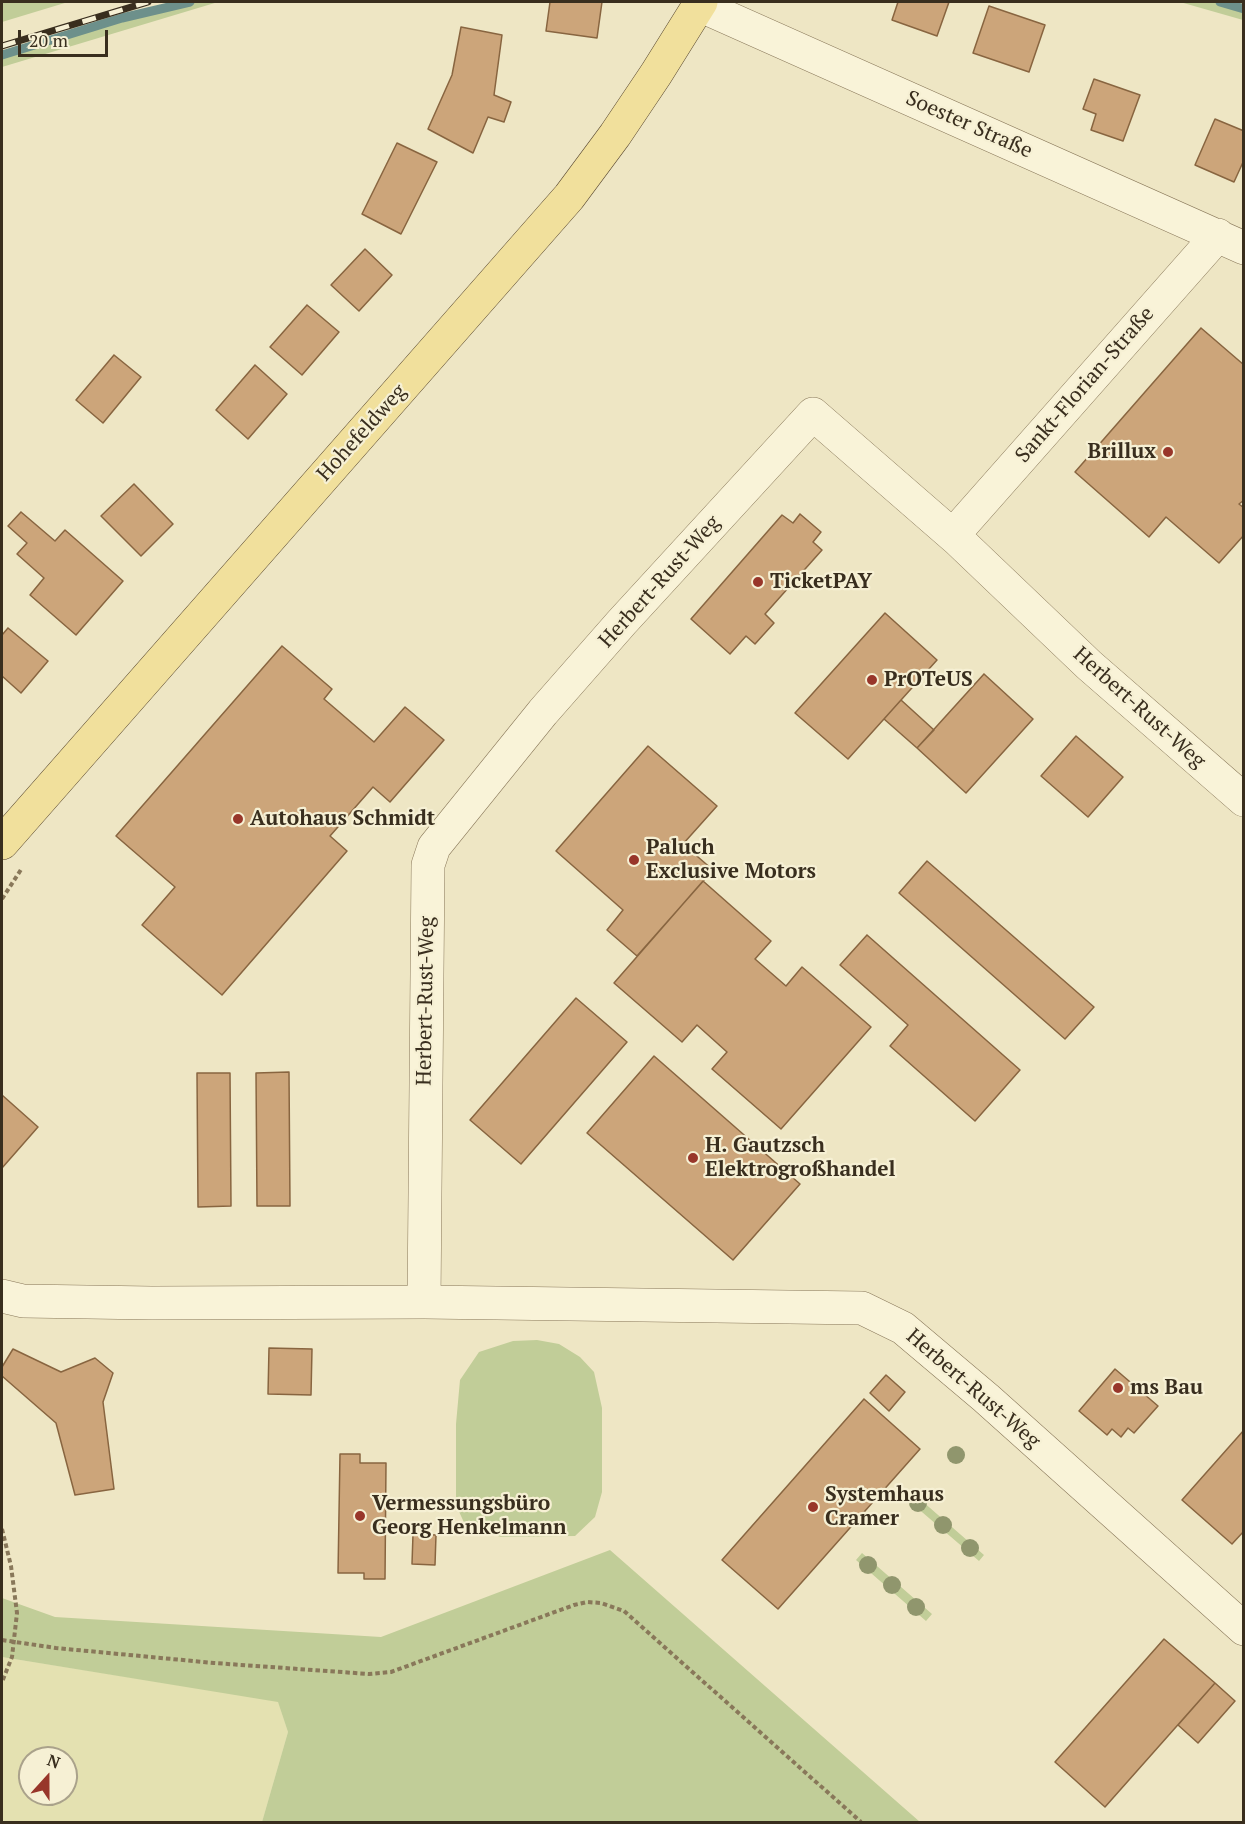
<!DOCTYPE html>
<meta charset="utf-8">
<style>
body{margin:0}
#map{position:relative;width:1245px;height:1824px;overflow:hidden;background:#eee6c4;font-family:"PT Serif",serif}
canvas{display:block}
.frame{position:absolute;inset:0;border:3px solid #392e1e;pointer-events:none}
.north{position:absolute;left:18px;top:1746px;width:60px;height:60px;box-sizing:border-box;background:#f6f0d4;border:2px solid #aaa28b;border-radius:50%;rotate:21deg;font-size:16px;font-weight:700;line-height:24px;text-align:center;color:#392e1e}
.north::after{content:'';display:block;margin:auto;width:21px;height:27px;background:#98362a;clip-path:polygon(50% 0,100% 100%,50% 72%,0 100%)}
.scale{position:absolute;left:18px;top:30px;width:90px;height:27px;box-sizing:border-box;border:3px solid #392e1e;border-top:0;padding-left:8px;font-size:18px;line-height:21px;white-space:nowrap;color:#392e1e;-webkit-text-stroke:4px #f6f0d4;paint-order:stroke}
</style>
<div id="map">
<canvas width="1245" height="1824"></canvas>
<div class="frame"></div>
<div class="north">N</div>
<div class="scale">20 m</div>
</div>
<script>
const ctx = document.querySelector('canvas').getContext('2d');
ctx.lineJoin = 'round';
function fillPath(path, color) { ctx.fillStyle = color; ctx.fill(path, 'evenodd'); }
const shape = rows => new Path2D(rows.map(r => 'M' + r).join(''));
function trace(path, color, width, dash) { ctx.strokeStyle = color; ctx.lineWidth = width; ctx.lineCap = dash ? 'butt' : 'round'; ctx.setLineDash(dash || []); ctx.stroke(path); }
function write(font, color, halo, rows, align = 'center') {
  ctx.font = font + ' "PT Serif",serif'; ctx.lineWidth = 4.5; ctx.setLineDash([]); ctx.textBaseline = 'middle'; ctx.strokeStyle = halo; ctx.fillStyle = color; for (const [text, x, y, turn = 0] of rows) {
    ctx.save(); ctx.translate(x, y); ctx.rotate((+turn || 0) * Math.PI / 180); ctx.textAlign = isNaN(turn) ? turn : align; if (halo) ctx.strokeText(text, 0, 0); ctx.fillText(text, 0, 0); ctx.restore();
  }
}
const farmland = shape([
 [2,1657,278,1701,288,1732,262,1822,2,1822],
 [30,1758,66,1758,66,1794,30,1794]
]);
const green = shape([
 [2,2,68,2,2,22],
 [181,2,218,2,2,67,2,59,69,36],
 [1180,2,1243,2,1243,20],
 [537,1340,559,1344,580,1357,594,1372,602,1408,602,1492,595,1517,575,1536,502,1537,467,1529,456,1505,456,1424,460,1380,479,1352,513,1341],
 [914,1494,984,1555,979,1561,908,1500],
 [610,1550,920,1822,262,1822,288,1732,278,1702,2,1657,2,1598,55,1617,381,1637],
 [862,1553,932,1614,926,1621,856,1560]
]);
const stream = shape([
 [1220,2,1244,9],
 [2,55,122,18,190,2]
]);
const building = shape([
 [550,2,602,2,597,38,546,31,550,2],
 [898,2,949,2,937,36,892,20,898,2],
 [989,6,1045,25,1029,72,973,53,989,6],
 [461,27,502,35,494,95,511,102,504,122,488,117,473,153,428,129,452,75,461,27],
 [1094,79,1140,95,1123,141,1091,130,1096,114,1083,109,1094,79],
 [1215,119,1244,131,1244,160,1234,182,1195,165,1215,119],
 [397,143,437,162,401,234,362,214,397,143],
 [365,249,392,275,359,311,331,285,365,249],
 [307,305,339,332,302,375,270,347,307,305],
 [1201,328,1244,365,1244,500,1239,504,1244,508,1244,535,1219,563,1166,517,1149,537,1075,472,1201,328],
 [114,355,141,377,103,423,76,400,114,355],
 [255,365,287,394,248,439,216,410,255,365],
 [134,484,173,524,141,556,101,516,134,484],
 [21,512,55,541,65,530,123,581,76,635,30,595,44,578,17,554,27,543,8,526,21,512],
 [800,514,821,532,813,542,822,550,765,614,774,623,755,644,746,636,730,654,691,619,782,515,793,523,800,514],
 [885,613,937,660,848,759,795,713,885,613],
 [8,628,48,661,21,693,2,676,2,635,8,628],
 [282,646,332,689,324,699,374,742,405,707,444,740,390,802,373,787,330,836,347,851,222,995,142,925,175,887,116,836,282,646],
 [984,674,1033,719,966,793,917,748,984,674],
 [901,700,934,730,917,748,884,719,901,700],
 [1076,736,1123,777,1088,817,1041,776,1076,736],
 [648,746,717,806,683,844,713,870,637,956,607,930,623,910,556,851,648,746],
 [927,861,1094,1007,1065,1039,899,893,927,861],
 [703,881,771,941,755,959,786,986,802,967,871,1027,781,1129,712,1069,727,1052,697,1025,682,1042,614,983,703,881],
 [867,935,1020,1070,975,1121,890,1046,908,1025,840,965,867,935],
 [576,998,627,1042,521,1164,470,1120,576,998],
 [654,1056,800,1184,733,1260,587,1133,654,1056],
 [289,1072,290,1206,257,1206,256,1073,289,1072],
 [197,1073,230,1073,231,1206,198,1207,197,1073],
 [2,1095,38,1127,2,1168,2,1095],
 [269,1348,312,1349,311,1395,268,1394,269,1348],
 [13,1349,61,1372,95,1358,113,1373,103,1402,114,1489,75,1495,56,1423,2,1376,2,1367,13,1349],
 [1115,1369,1158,1406,1134,1433,1128,1428,1121,1437,1112,1429,1107,1435,1079,1411,1115,1369],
 [886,1375,905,1392,889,1411,870,1393,886,1375],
 [864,1399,920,1449,778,1609,722,1560,864,1399],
 [1244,1430,1244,1531,1232,1544,1182,1500,1244,1430],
 [340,1454,360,1454,360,1463,386,1463,385,1579,364,1579,364,1573,338,1573,340,1454],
 [413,1534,436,1535,435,1565,412,1564,413,1534],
 [1164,1639,1215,1683,1105,1807,1055,1762,1164,1639],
 [1215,1683,1235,1701,1198,1743,1178,1725,1215,1683]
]);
const path = shape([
 [2,899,22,868],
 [2,1529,11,1566,17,1613,12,1657,2,1682],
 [2,1640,56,1648,214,1663,369,1674,391,1672,574,1605,587,1602,601,1603,624,1611,861,1822]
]);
const minor = shape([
 [699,5,1244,248],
 [953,535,1218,235],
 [2,1296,23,1301,152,1303,424,1302,862,1308,903,1328,986,1398,1244,1629],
 [424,1302,428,865,434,847,543,712,622,622,813,414,958,540,1089,665,1244,800]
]);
const major = shape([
 [2,843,569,197,615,135,656,74,701,2]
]);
const rail = shape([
 [2,46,148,2]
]);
const trees = [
 [956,1455],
 [918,1503],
 [943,1525],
 [970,1548],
 [868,1565],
 [892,1585],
 [916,1607]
];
const markers = [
 [1168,452,6,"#98362a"],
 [758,582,6,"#98362a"],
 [872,680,6,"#98362a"],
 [238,819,6,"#98362a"],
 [634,860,6,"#98362a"],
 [693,1158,6,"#98362a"],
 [1118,1388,6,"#98362a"],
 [813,1507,6,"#98362a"],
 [360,1516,6,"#98362a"]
];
const streetNames = [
 ["Soester Straße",969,125,24],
 ["Sankt-Florian-Straße",1085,385,-49],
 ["Hohefeldweg",362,433,-48],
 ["Herbert-Rust-Weg",660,582,-48],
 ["Herbert-Rust-Weg",1139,708,42],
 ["Herbert-Rust-Weg",426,1001,-89],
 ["Herbert-Rust-Weg",973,1389,41]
];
const poiNames = [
 ["Brillux",1156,452,"right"],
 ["TicketPAY",770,582],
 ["PrOTeUS",884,680],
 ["Autohaus Schmidt",250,819],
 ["Paluch",646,848],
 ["Exclusive Motors",646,872],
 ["H. Gautzsch",705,1146],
 ["Elektrogroßhandel",705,1170],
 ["ms Bau",1130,1388],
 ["Systemhaus",825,1495],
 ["Cramer",825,1519],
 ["Vermessungsbüro",372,1504],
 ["Georg Henkelmann",372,1528]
];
fillPath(farmland, '#e4e1b1');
fillPath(green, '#c1cd98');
trace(stream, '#6d908b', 9);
fillPath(building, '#cca57a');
trace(building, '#886540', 1.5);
trace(minor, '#89785a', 34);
trace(major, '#57462f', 34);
trace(path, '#89785a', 4, [4.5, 3]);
trace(minor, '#f9f3d8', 33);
trace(major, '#f1e09c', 33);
trace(rail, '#392e1e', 7);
trace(rail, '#f6f0d4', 4.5, [14]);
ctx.fillStyle = '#90966d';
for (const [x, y] of trees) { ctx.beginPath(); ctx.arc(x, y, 9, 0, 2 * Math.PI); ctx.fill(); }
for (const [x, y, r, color] of markers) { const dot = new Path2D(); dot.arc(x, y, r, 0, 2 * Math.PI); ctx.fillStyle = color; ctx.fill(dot); trace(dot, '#f6f0d4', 2); }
write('21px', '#392e1e', '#f6f0d4', streetNames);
write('bold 21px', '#392e1e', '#f6f0d4', poiNames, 'left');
</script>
